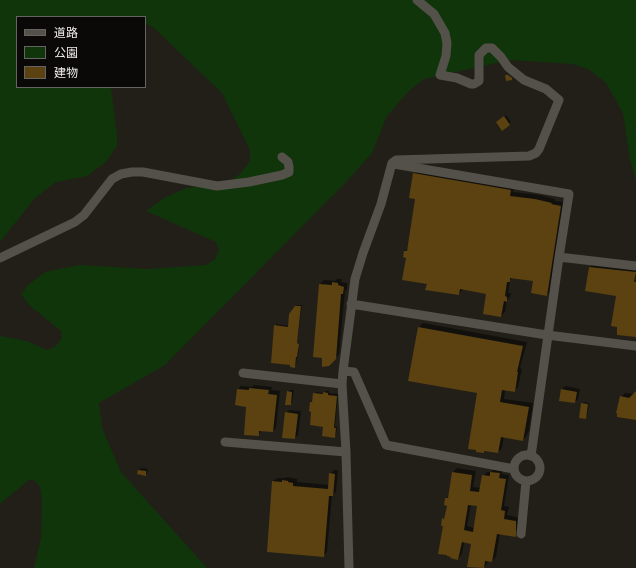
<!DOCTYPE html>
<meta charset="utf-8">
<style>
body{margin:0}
#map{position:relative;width:636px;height:568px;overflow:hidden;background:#221f19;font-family:"Nunito Sans","Noto Sans JP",sans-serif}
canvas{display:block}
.legend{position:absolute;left:16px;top:16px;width:130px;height:72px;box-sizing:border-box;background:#0a0907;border:1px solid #666462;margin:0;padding:5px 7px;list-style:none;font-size:12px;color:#f0edea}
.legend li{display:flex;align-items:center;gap:8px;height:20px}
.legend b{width:20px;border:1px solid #666462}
</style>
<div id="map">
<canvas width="636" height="568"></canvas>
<ul class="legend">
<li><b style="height:5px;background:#54504a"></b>道路</li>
<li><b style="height:11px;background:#10350a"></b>公園</li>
<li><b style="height:11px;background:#5b4210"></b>建物</li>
</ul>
</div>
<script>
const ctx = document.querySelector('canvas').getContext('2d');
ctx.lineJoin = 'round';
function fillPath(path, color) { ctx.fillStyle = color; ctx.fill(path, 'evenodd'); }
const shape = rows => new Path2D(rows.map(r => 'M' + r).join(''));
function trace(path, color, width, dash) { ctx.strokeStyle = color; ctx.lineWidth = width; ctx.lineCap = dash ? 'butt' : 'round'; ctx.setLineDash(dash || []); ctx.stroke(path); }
const green = shape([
 [0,0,636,0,636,181,630,160,623,113,606,83,588,69,572,64,510,60,424,79,409,91,387,116,372,153,347,181,165,365,99,403,102,428,121,472,207,568,34,568,41,538,42,502,40,487,35,481,30,479,0,504,0,336,27,341,47,350,56,346,62,338,61,331,29,305,21,294,28,285,45,272,79,265,148,269,206,265,215,259,219,250,216,242,146,211,164,198,186,188,225,183,239,175,250,161,250,150,222,93,154,28,145,23,145,17,131,16,127,17,17,17,17,87,111,87,117,136,117,146,106,162,87,176,56,182,34,199,0,242]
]);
const shadow = shape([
 [506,115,511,122,502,130,499,120],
 [418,170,514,186,513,192,540,195,555,199,555,201,565,202,551,291,547,295,534,280,513,277,510,280,508,293,511,293,510,297,507,300,505,312,501,316,487,293,463,289,459,294,428,283,407,257,405,251,408,248,416,198,414,174],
 [592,265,636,270,634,292,636,292,636,336,617,295,587,290,590,267],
 [337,279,342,279,341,282,347,283,347,289,345,291,339,354,333,361,320,284,324,280,335,281],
 [297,305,302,305,297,343,299,343,298,355,295,367,275,326,276,324,289,326],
 [423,323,527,342,520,368,522,369,518,387,514,391,505,390,504,399,533,403,529,430,527,435,523,440,504,436,502,448,498,452,477,451,478,392,419,327],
 [254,385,272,387,271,390,280,391,276,428,273,431,262,430,258,435,247,406,238,389,241,386,252,387],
 [565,386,580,389,578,399,575,402,562,389],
 [290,390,294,390,292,403,290,404,288,391],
 [326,391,329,391,329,393,338,394,335,427,337,427,336,435,334,436,313,411,311,402,316,392,324,393],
 [636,391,636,419,621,397,625,393,634,394],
 [584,402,589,403,587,416,585,418,582,404],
 [289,410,301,411,298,435,295,438,286,413],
 [141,468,148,469,147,473,145,475,139,470],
 [457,468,476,471,473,487,481,488,483,476,487,472,491,472,495,468,503,469,502,474,509,475,504,506,509,507,507,515,519,518,519,532,515,536,500,533,496,557,492,561,488,560,487,564,483,568,468,566,472,543,464,542,462,554,458,559,444,525,443,519,446,516,448,505,446,498,449,496,453,472],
 [471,504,478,505,475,528,467,526],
 [334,470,338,470,336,492,332,495,327,552,323,556,273,481,277,478,285,478,287,477,297,479,297,482,329,485,330,474]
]);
const building = shape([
 [505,75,508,75,512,78,512,80,506,81],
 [504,116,510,125,502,131,496,122],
 [413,173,511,190,510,196,535,199,552,203,551,204,561,206,547,296,531,293,533,281,510,278,510,282,507,282,505,296,507,297,507,302,504,301,501,317,483,314,486,294,460,289,459,295,425,290,427,284,402,280,406,258,403,257,404,251,407,251,415,199,409,198],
 [589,267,636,272,634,282,636,282,636,337,617,335,617,327,611,326,616,296,585,291],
 [332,282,338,283,338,285,344,287,343,294,341,294,336,359,329,366,322,367,322,358,313,357,319,284,332,285],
 [295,306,301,306,297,343,299,344,297,357,296,357,295,368,290,367,290,365,271,363,274,325,288,327,289,314],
 [418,327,523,346,517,372,518,372,515,392,502,390,500,402,529,407,523,441,501,437,498,453,484,451,484,453,476,452,476,450,468,449,477,393,408,381],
 [249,388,269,390,268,394,277,395,273,432,259,431,259,436,244,435,246,407,235,405,237,389,249,390],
 [561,389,577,392,575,403,559,401],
 [287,391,292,392,291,405,285,405],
 [636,391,636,420,617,417,617,413,616,413,620,396,629,398],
 [323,392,328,393,328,395,337,396,334,428,336,428,335,438,322,436,323,427,310,425,311,412,309,411,310,402,312,402,313,393,323,394],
 [581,403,588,404,586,419,579,418],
 [285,412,298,414,295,439,282,438],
 [138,470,146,471,146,476,137,474],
 [452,472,472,475,470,491,479,492,482,475,490,476,490,472,500,473,499,478,506,479,501,510,505,511,504,519,516,521,516,537,497,534,492,562,485,561,484,568,467,567,471,544,462,542,458,560,450,558,451,557,447,556,447,555,438,554,443,526,441,526,442,518,444,519,447,506,444,505,445,498,448,498],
 [468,505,477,506,473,532,464,530],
 [329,473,335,474,333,496,329,496,324,557,267,552,272,481,282,482,282,480,288,481,288,482,293,483,293,486,328,489]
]);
const minor = shape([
 [394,164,569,194,559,257,531,456],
 [559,257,636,266],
 [0,258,75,222,84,215,112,179,121,174,132,172,143,172,217,186,249,182,282,175,289,172,289,167,288,162,282,157],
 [351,304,547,335,636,346],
 [343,371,354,372,386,445,514,469],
 [243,373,342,384],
 [225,442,346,452],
 '514 468a13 13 0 1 1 26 0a13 13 0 1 1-26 0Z',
 [521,534,526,481],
 [349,568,346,452,342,384,343,371,355,279,363,253,381,204,392,163,396,160,529,156,536,153,539,149,559,100,546,89,524,80,508,67,501,57,492,48,486,48,479,55,479,81,474,84,471,84,457,78,440,75,446,56,447,43,445,33,434,14,417,0]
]);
fillPath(green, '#10350a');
fillPath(shadow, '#0007');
fillPath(building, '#5b4210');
trace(minor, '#54504a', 9);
</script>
